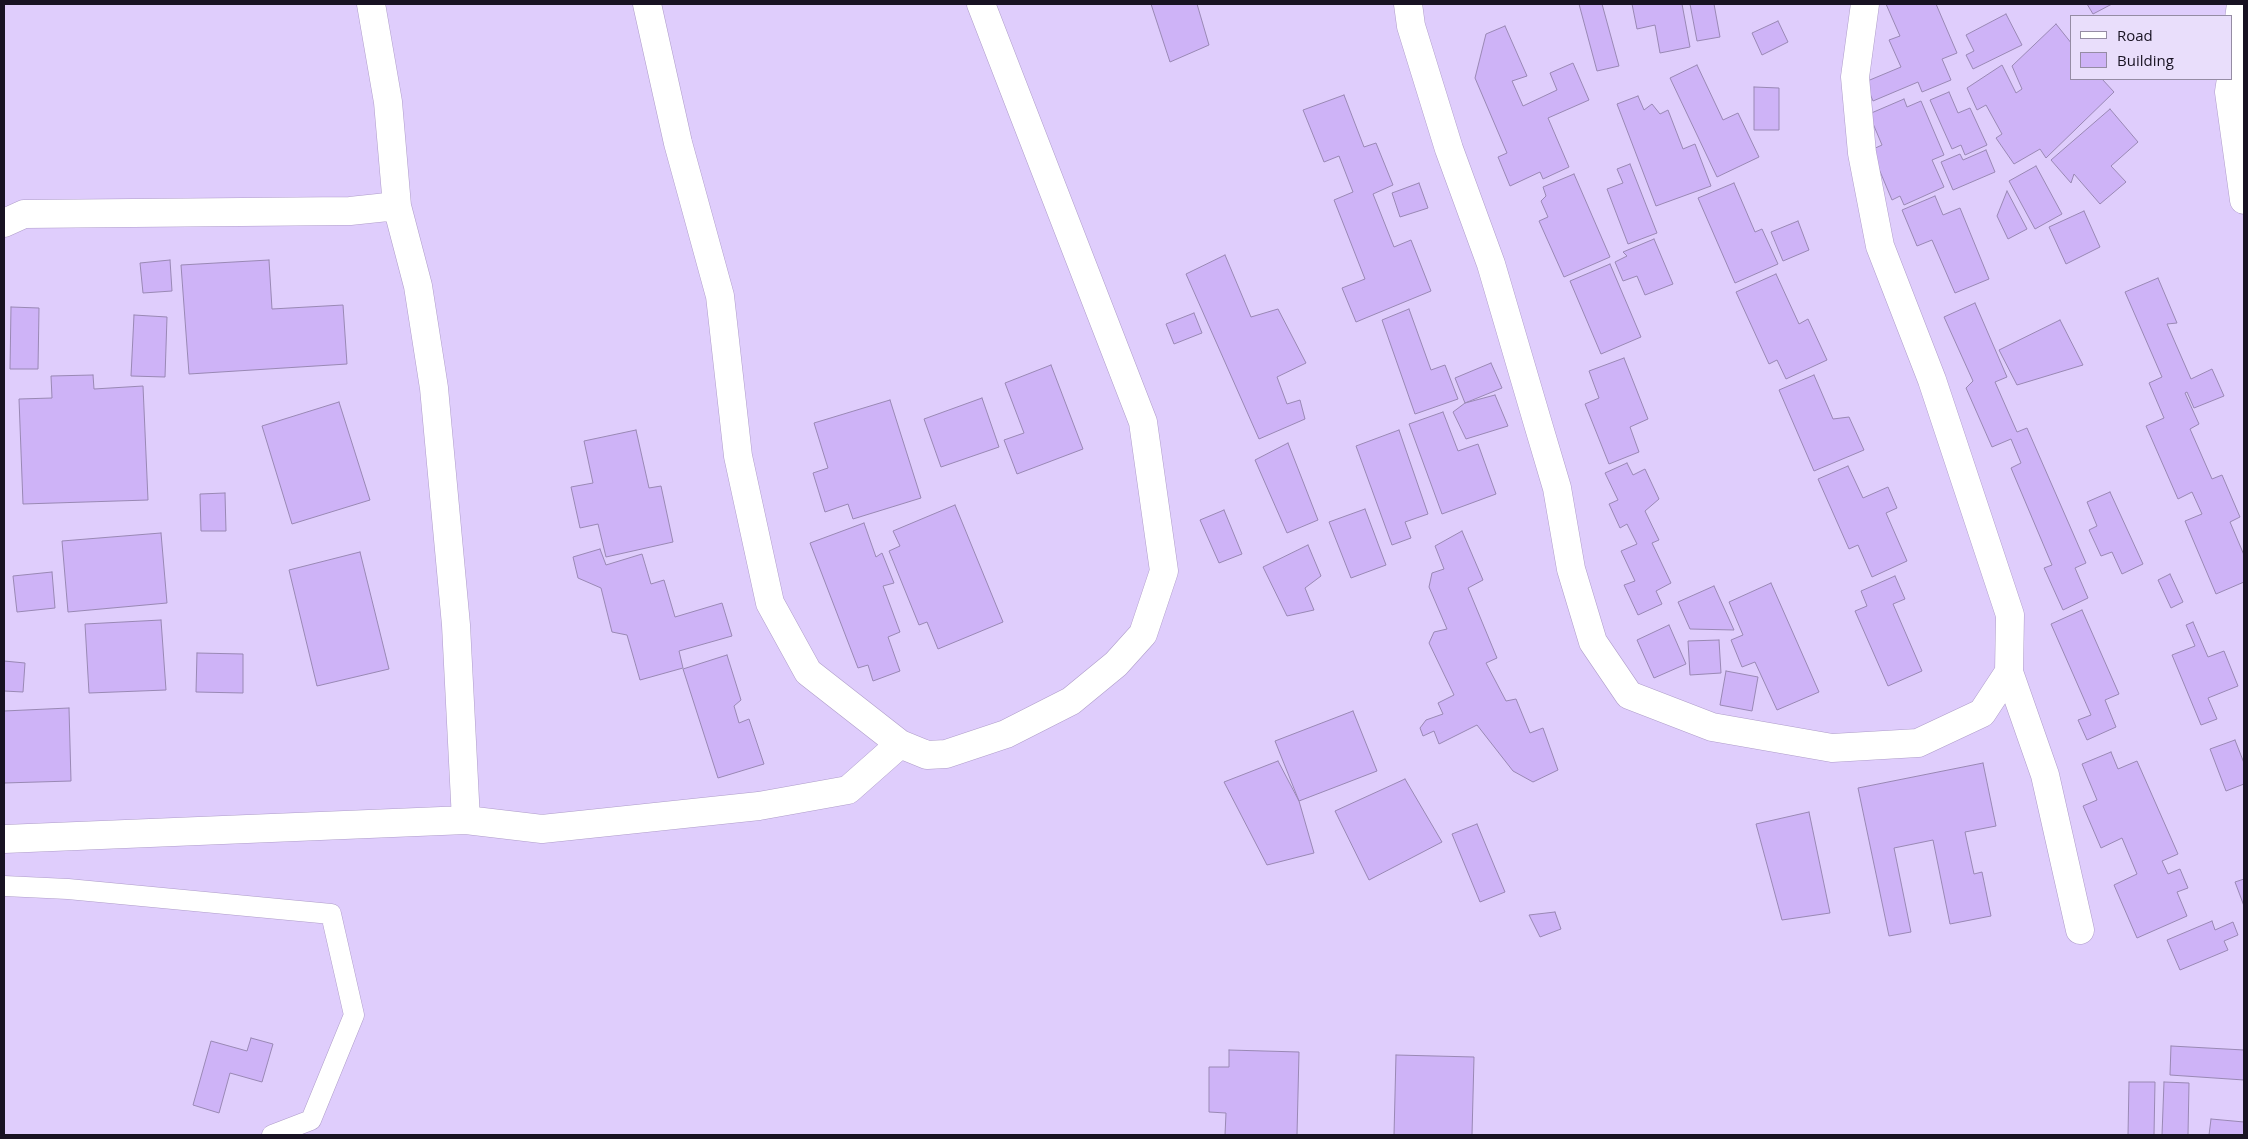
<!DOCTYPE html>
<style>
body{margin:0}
#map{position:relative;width:2248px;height:1139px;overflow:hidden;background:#dfcdfc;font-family:"Open Sans",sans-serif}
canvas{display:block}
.frame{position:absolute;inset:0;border:5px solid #181222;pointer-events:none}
.legend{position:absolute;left:2070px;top:15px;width:162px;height:65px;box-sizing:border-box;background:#e9defb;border:1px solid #958ca4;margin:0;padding:6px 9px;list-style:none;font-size:15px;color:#181222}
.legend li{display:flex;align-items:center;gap:10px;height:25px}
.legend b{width:25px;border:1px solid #958ca4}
</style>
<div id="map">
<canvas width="2248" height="1139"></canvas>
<div class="frame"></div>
<ul class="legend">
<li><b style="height:6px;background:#fff"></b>Road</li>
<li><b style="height:14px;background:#ceb3f7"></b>Building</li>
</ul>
</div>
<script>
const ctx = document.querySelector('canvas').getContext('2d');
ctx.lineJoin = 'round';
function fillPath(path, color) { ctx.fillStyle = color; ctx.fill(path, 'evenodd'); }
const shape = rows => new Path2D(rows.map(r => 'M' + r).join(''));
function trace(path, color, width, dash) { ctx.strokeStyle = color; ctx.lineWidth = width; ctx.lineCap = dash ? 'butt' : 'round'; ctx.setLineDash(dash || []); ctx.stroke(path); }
const building = shape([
 [1151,4,1197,4,1209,45,1170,62,1151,4],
 [1579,4,1602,4,1619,66,1597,71,1579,4],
 [1632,4,1682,4,1690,47,1660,53,1655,25,1637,29,1632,4],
 [1690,4,1714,4,1720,37,1697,41,1690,4],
 [1886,4,1936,4,1957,53,1942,59,1951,80,1922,92,1918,82,1873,101,1865,82,1901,67,1889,40,1900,36,1886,4],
 [2087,4,2112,4,2093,14,2087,4],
 [2006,14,2022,45,1973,69,1966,55,1974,51,1966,35,2006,14],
 [1778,21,1788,42,1762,55,1752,33,1778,21],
 [2056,24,2072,44,2072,79,2102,79,2114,92,2046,158,2040,149,2014,164,1996,138,2002,134,1986,105,1977,110,1967,88,2002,65,2016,93,2022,89,2012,66,2056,24],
 [1505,26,1527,76,1512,81,1523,106,1557,90,1550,73,1573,63,1589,100,1548,118,1569,167,1543,179,1540,172,1510,186,1498,157,1507,153,1475,78,1486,34,1505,26],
 [1697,65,1723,120,1738,113,1759,157,1717,177,1670,78,1697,65],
 [1754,87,1779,88,1779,130,1754,130,1754,87],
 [1949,92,1958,113,1970,108,1987,145,1965,155,1961,145,1952,149,1930,100,1949,92],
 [1344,95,1364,147,1376,143,1393,185,1373,194,1394,247,1411,240,1431,291,1356,322,1342,288,1365,279,1334,200,1353,192,1339,156,1324,162,1303,110,1344,95],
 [1638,96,1644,110,1652,104,1660,114,1668,110,1683,149,1695,144,1711,186,1656,206,1617,104,1638,96],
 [1904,99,1907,107,1921,101,1944,155,1932,160,1944,187,1904,205,1900,196,1892,200,1871,150,1882,145,1869,114,1904,99],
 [2110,109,2138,142,2111,166,2126,182,2100,204,2074,174,2071,183,2051,160,2110,109],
 [1986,150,1995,172,1953,190,1941,162,1960,154,1963,160,1986,150],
 [1630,164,1657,233,1628,244,1607,189,1623,183,1617,169,1630,164],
 [2036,166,2062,214,2035,229,2009,181,2036,166],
 [1574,174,1610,257,1564,277,1539,221,1548,217,1541,201,1546,196,1543,187,1574,174],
 [1419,183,1428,208,1400,217,1392,193,1419,183],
 [1734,183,1755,232,1762,229,1778,264,1735,283,1698,198,1734,183],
 [2007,191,2027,229,2008,239,1997,216,2007,191],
 [1935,196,1943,215,1960,208,1989,279,1955,293,1932,240,1917,246,1902,210,1935,196],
 [2084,211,2100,247,2066,264,2049,227,2084,211],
 [1798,221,1809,250,1783,261,1771,232,1798,221],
 [1654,239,1673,284,1645,295,1637,276,1623,281,1615,262,1627,256,1623,252,1654,239],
 [1225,255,1251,317,1278,309,1306,363,1277,377,1287,404,1300,400,1305,419,1259,439,1186,274,1225,255],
 [170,260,172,291,143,293,140,263,170,260],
 [269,260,272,309,343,305,347,364,189,374,181,265,269,260],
 [1610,264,1641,337,1601,354,1570,281,1610,264],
 [1776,274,1799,324,1808,319,1827,360,1786,379,1777,360,1769,364,1736,292,1776,274],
 [2158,278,2177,323,2167,324,2191,379,2212,369,2224,396,2194,408,2187,392,2185,393,2199,424,2190,429,2212,479,2222,475,2240,517,2230,522,2244,555,2244,582,2216,594,2185,521,2202,514,2192,492,2178,499,2146,426,2164,418,2149,383,2162,377,2125,292,2158,278],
 [1975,303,2007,377,1995,382,2017,432,2027,428,2086,563,2075,568,2088,598,2063,610,2044,568,2052,565,2011,468,2021,463,2011,439,1992,447,1966,388,1973,381,1944,317,1975,303],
 [11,307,39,308,38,369,10,369,11,307],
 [1409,309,1431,370,1445,365,1458,399,1415,414,1382,320,1409,309],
 [1194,313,1202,333,1174,344,1166,324,1194,313],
 [134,315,167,317,165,377,131,376,134,315],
 [2060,320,2083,365,2017,385,1999,350,2060,320],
 [1624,358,1648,419,1630,427,1639,452,1609,464,1585,404,1599,398,1589,371,1624,358],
 [1491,363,1502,388,1465,403,1455,378,1491,363],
 [1051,365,1083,449,1017,474,1004,440,1024,433,1005,383,1051,365],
 [93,375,94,389,143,386,148,500,23,504,19,399,52,398,51,376,93,375],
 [1814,375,1833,419,1849,417,1864,450,1814,471,1779,390,1814,375],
 [1495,395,1508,426,1466,439,1453,412,1465,403,1495,395],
 [982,398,999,447,941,467,924,419,982,398],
 [890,400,921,498,853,519,848,504,825,512,813,473,828,468,814,423,890,400],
 [339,402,370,500,292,524,262,426,339,402],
 [1443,412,1458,451,1478,444,1496,494,1442,514,1409,424,1443,412],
 [636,430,649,488,661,486,673,542,606,557,598,524,580,528,571,487,593,483,584,441,636,430],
 [1399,430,1428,514,1405,522,1411,538,1392,545,1356,446,1399,430],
 [1288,443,1318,520,1287,533,1255,460,1288,443],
 [1627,463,1633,475,1645,469,1659,499,1645,511,1659,540,1652,543,1671,583,1656,591,1662,604,1638,615,1624,585,1635,581,1621,551,1637,544,1627,524,1620,528,1609,504,1618,500,1605,473,1627,463],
 [1848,466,1863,498,1888,487,1897,508,1886,513,1907,561,1872,577,1858,545,1849,549,1818,479,1848,466],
 [2110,492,2143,564,2122,574,2112,552,2101,556,2089,530,2097,526,2087,502,2110,492],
 [225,493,226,531,201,531,200,494,225,493],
 [955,505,1003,622,938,649,927,622,919,625,889,551,900,546,893,531,955,505],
 [1365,509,1386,565,1351,578,1329,522,1365,509],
 [1224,510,1242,554,1219,563,1200,520,1224,510],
 [864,523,876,557,882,553,894,583,883,586,900,632,888,637,900,671,873,681,868,665,858,668,810,543,864,523],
 [1462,531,1483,580,1468,588,1497,658,1486,663,1506,701,1516,699,1530,733,1543,728,1558,770,1533,782,1513,771,1477,725,1439,744,1434,731,1423,736,1420,728,1426,720,1443,714,1438,703,1454,695,1429,643,1434,632,1447,629,1429,587,1432,573,1444,569,1435,546,1462,531],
 [161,533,167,603,68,612,62,541,161,533],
 [1308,545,1321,576,1305,588,1314,610,1287,616,1263,567,1308,545],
 [600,549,606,565,642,554,651,584,664,580,675,617,722,603,732,636,679,651,683,668,640,680,627,635,612,632,601,588,578,578,573,557,600,549],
 [360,552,389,669,317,686,289,570,360,552],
 [52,572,55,608,17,612,13,576,52,572],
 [2170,574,2183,602,2171,608,2158,580,2170,574],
 [1895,576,1905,599,1893,604,1922,671,1888,686,1855,611,1867,606,1861,591,1895,576],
 [1771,583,1819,692,1777,710,1755,662,1742,667,1731,640,1743,635,1729,602,1771,583],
 [1714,586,1734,630,1690,629,1678,602,1714,586],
 [2082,610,2119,694,2105,700,2116,727,2087,740,2078,720,2091,715,2051,624,2082,610],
 [161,620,166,690,89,693,85,624,161,620],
 [2193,622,2208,657,2224,651,2238,686,2208,698,2217,719,2201,725,2172,655,2195,646,2186,625,2193,622],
 [1669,625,1686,664,1654,678,1637,640,1669,625],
 [1719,640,1721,673,1690,675,1688,641,1719,640],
 [197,653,243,654,243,693,196,692,197,653],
 [727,655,741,700,734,706,739,723,749,719,764,764,718,778,683,669,727,655],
 [4,661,25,663,23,692,4,691,4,661],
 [1726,671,1758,677,1752,711,1720,705,1726,671],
 [69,708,71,781,4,783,4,711,69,708],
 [1353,711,1377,771,1299,801,1275,741,1353,711],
 [2235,740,2244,763,2244,784,2226,791,2210,749,2235,740],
 [2111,752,2118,769,2137,761,2178,854,2162,861,2168,874,2180,869,2188,888,2177,892,2187,916,2137,938,2114,885,2137,874,2122,838,2101,848,2083,806,2097,800,2082,764,2111,752],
 [1278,761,1299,801,1314,853,1267,865,1224,782,1278,761],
 [1983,763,1996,826,1965,832,1974,874,1982,872,1991,916,1950,924,1933,840,1894,848,1911,932,1889,936,1858,788,1983,763],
 [1405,779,1442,842,1369,880,1335,811,1405,779],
 [1809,812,1830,913,1782,920,1756,824,1809,812],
 [1477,824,1505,892,1480,902,1452,834,1477,824],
 [2244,879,2244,906,2235,882,2244,879],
 [1555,912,1561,929,1540,937,1529,915,1555,912],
 [2212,921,2215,930,2233,922,2238,935,2224,941,2228,950,2180,970,2167,940,2212,921],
 [251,1038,273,1044,262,1082,230,1073,219,1113,193,1105,211,1041,247,1051,251,1038],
 [2171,1046,2244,1050,2244,1080,2170,1075,2171,1046],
 [1229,1050,1299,1052,1297,1135,1225,1135,1226,1113,1209,1112,1209,1067,1229,1067,1229,1050],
 [1396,1055,1474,1057,1472,1135,1394,1135,1396,1055],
 [2129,1082,2155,1082,2154,1135,2128,1135,2129,1082],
 [2164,1082,2189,1083,2188,1135,2162,1135,2164,1082],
 [2211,1119,2244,1122,2244,1135,2209,1135,2211,1119]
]);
const lane = shape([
 [4,886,68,889,331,914,354,1015,311,1120,272,1135]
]);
const street = shape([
 [371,4,388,102,397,206,418,286,434,388,456,625,466,820],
 [647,4,678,143,720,296,738,456,770,603,808,672,900,744,927,755,946,754,1006,734,1071,701,1116,664,1143,634,1164,571,1143,422,981,4],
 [1408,4,1411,26,1449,149,1491,264,1538,424,1557,488,1571,569,1593,642,1629,695,1712,727,1832,748,1918,743,1982,713,2009,672,2010,615,1932,380,1880,246,1862,153,1855,77,1865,4],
 [2232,72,2241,4],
 [2231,79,2229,92,2244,200],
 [4,223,24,214,350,211,397,206],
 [2009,672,2045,775,2080,930],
 [4,839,466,820,542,829,759,806,848,790,900,744]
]);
fillPath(building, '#ceb3f7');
trace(building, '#9988b4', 1);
trace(lane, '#ae9cc9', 21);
trace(street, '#ae9cc9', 29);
trace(lane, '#fff', 20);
trace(street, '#fff', 28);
</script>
